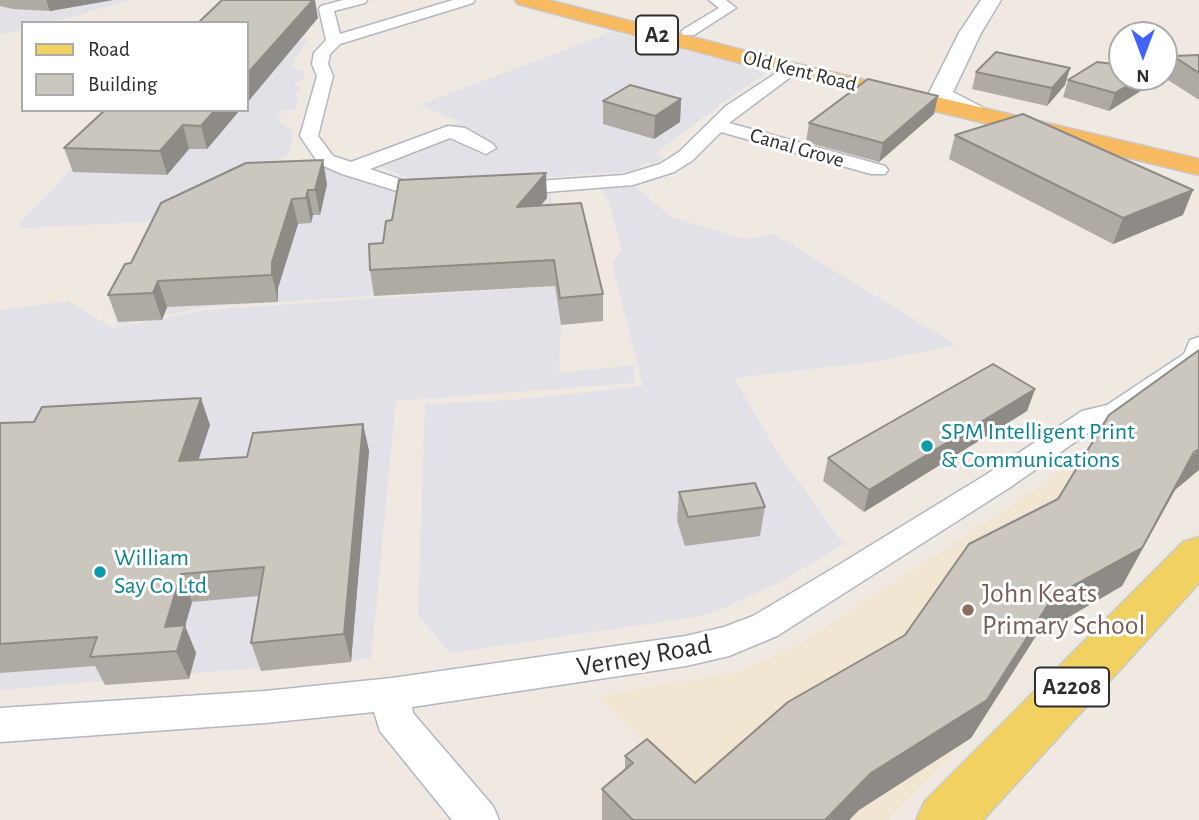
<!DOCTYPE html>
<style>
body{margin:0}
#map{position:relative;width:1199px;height:820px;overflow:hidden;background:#efe9e1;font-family:"Alegreya Sans",sans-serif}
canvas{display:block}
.legend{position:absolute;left:21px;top:21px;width:228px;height:91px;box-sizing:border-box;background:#fff;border:2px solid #ababab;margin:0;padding:9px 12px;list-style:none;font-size:21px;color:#2e2e2e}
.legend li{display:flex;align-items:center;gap:14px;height:35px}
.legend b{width:35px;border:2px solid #ababab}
.north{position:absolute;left:1108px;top:21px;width:70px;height:70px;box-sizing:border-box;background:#fff;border:2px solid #ababab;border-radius:50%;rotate:180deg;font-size:19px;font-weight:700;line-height:28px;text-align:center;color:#2e2e2e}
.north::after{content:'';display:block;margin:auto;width:24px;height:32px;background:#4264fb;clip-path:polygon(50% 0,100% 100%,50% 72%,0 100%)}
</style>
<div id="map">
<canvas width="1199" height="820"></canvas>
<ul class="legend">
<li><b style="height:9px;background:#f2d163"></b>Road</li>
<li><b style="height:19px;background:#cbc7bf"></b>Building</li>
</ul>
<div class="north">N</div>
</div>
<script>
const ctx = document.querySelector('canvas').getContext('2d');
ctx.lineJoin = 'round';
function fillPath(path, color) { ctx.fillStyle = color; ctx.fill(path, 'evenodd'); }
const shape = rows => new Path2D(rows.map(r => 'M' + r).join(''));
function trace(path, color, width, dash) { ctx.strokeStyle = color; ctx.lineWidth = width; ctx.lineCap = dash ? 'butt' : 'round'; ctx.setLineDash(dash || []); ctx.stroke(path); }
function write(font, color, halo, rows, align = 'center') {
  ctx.font = font + ' "Alegreya Sans",sans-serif'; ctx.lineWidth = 6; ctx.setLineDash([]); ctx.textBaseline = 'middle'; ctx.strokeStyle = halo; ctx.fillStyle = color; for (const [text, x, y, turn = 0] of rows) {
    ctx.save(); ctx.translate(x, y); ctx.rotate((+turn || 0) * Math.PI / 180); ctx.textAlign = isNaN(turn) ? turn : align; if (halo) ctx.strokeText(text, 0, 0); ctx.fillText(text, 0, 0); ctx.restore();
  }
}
const industrial = shape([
 [0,0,131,0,49,23,23,23,23,29,0,35],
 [315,21,302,38,308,39,294,60,293,68,304,71,304,75,303,80,298,81,294,86,301,87,294,97,299,98,295,110,284,110,277,120,293,131,289,155,145,222,24,228,18,224,130,110,247,110,247,23],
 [612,32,758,69,765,74,726,100,655,154,663,157,654,164,647,162,635,171,455,184,411,179,364,160,460,122,420,105],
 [306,160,405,195,551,191,558,283,204,307,115,326,146,235],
 [633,185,671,217,744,239,774,234,956,345,879,361,734,378,776,450,843,544,782,581,722,609,701,616,450,653,418,615,425,404,514,400,643,386,613,268,613,261,622,251,610,204,601,189],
 [555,286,561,325,559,373,634,365,635,383,396,401,371,658,0,690,0,310,68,301,113,328,206,310]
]);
const education = shape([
 [1149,409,1199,470,1175,490,1122,586,1036,636,971,737,888,820,725,820,598,696,738,672,797,646,1007,509]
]);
const minor = shape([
 [343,0,367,0,365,3,334,11,340,34,453,0,475,0,473,3,340,44,330,54,328,64,333,76,318,136,333,156,351,162,448,126,465,128,493,144,496,148,486,154,450,138,370,169,402,180,441,188,444,192,441,196,434,198,397,191,342,174,319,164,300,136,317,76,312,64,314,53,326,40,319,9,321,6,343,0],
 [709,0,726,0,736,8,694,35,684,35,681,32,684,29,719,8,709,0],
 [790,64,798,69,796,73,729,123,885,166,888,170,885,174,871,174,721,132,693,160,674,172,633,185,509,195,502,193,499,189,502,185,509,183,624,175,660,164,679,152,726,106,790,64],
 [1199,337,1199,368,1126,418,1101,424,1009,488,777,636,729,656,686,666,412,707,413,713,493,806,499,820,452,820,380,731,374,712,265,723,0,742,0,708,265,691,392,678,686,636,724,627,753,616,837,566,987,474,1082,411,1107,405,1184,354,1190,340,1199,337]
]);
const secondary = shape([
 [981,0,1001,0,981,33,953,92,982,107,985,112,982,117,973,119,931,100,928,95,959,33,981,0]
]);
const primary = shape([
 [1199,537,1199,583,983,820,916,820,925,801,1183,542,1199,537]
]);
const trunk = shape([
 [515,0,548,0,793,63,1199,159,1199,175,782,74,518,4,515,0]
]);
const wall = shape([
 [0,0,113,0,50,11,13,9,0,6],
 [1199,55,1199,100,1165,78,1173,56],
 [976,72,1065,85,1047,106,972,89],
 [1162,78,1109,111,1063,97,1068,80],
 [681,99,680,122,654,139,603,124,603,101],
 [240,110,207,149,189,149,167,175,73,172,64,148],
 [934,114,879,162,806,142,809,123],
 [955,135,1183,215,1113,244,949,159],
 [327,184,320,215,313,215,311,223,298,224,278,288,278,302,167,307,162,320,118,322,108,295,131,263,161,203],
 [547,198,541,205,603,294,603,321,561,325,555,286,374,296,370,270,383,243,392,220],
 [1035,389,1027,411,864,512,823,481,828,458],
 [0,423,210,425,198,460,247,457,363,424,369,451,351,662,261,671,251,643,259,596,192,602,185,626,196,653,189,679,105,685,95,666,0,673],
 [1175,490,1122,586,1036,636,971,738,859,810,849,820,602,820,602,789,625,769,625,756,695,783],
 [679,492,765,507,760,536,685,546,677,521]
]);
const shadedWall = shape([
 [46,0,113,0,50,11],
 [313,0,315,0,318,18,247,103,247,74],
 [1168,61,1164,73,1164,64],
 [1070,68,1065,85,1047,106,1052,88],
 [1142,77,1162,77,1109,111,1115,93],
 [938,96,934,114,879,162,883,143],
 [681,99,680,122,654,139,655,116],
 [215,110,240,110,207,149,201,126],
 [183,125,189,149,167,175,160,151],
 [323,160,327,184,320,215,315,190],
 [546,173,547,198,518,232,517,207],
 [308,190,313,215,311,223,306,198],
 [1193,190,1183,215,1113,244,1123,218],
 [292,199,298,224,278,288,278,302,272,275,272,262],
 [158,281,167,307,162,320,153,293],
 [1035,389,1027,411,864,512,869,490],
 [201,398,210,425,189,489,179,461],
 [363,424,369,451,351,662,344,634],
 [1199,449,1199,470,1175,490,1122,586,1036,636,971,738,859,810,849,820,825,820,871,773,1053,597],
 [181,574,192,602,185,626,196,653,189,679,165,627]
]);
const building = shape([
 [222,0,313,0,247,74,247,23,198,23,222,0],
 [996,52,1070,68,1052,88,976,72,996,52],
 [1199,55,1199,73,1173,56,1199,55],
 [1097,62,1114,64,1122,64,1122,77,1142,77,1115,93,1068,80,1097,62],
 [868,79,938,96,883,143,809,123,868,79],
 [630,85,681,99,655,116,603,101,630,85],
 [105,110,215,110,201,126,183,125,160,151,64,148,105,110],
 [1023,114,1193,190,1123,218,955,135,1023,114],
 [323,160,315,190,308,190,306,198,292,199,272,262,272,275,158,281,153,293,108,295,125,264,131,263,161,203,246,163,323,160],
 [546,173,517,207,581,203,603,294,560,298,554,260,370,270,369,244,383,243,386,221,392,220,399,180,546,173],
 [1199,350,1199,449,1194,452,1142,548,1053,597,987,700,871,773,825,820,633,820,602,789,633,763,625,756,647,739,695,783,788,702,905,635,969,544,1058,499,1109,415,1199,350],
 [993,364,1035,389,869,490,828,458,993,364],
 [201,398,179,461,247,457,253,433,363,424,344,634,251,643,264,567,181,574,165,627,185,625,177,651,90,657,97,637,0,644,0,423,34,422,42,407,201,398],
 [755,483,765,507,688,517,679,492,755,483]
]);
const markers = [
 [927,446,7,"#0f9aa8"],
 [100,572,7,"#0f9aa8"],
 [968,610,7,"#8d6e63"]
];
const farStreetnames = [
 ["Old Kent Road",800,71,14],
 ["Canal Grove",797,148,16]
];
const shields = [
 [657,35,42],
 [1072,687,74]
];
const shieldNames = [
 ["A2",657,35],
 ["A2208",1072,687]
];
const cultureNames = [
 ["SPM Intelligent Print",941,432],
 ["& Communications",941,460],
 ["William",114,558],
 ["Say Co Ltd",114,586]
];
const nearEducationnames = [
 ["John Keats",982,594],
 ["Primary School",982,626]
];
const nearStreetnames = [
 ["Verney Road",644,656,-10]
];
fillPath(industrial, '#e3e1e8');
fillPath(education, '#f0e6d1');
trace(minor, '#b4b7c1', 3);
trace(secondary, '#b4b7c1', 3);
trace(primary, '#c9c9c9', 3);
trace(trunk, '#c9c9c9', 3);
fillPath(minor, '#fff');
fillPath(secondary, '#fff');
fillPath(primary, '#f2d163');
fillPath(trunk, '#f8ba60');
fillPath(wall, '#afaba4');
fillPath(shadedWall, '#8e8b86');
fillPath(building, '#cbc7bf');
trace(building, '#8e8b86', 2);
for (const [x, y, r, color] of markers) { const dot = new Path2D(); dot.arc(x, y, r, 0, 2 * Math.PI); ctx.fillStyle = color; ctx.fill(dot); trace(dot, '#fff', 2.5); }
write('21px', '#2e2e2e', '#fff', farStreetnames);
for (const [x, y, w] of shields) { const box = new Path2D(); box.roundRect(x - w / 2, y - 19.5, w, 39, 5); ctx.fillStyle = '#fff'; ctx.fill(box); trace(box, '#2e2e2e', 2); }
write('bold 23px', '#2e2e2e', null, shieldNames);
write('24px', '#0d838f', '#fff', cultureNames, 'left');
write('28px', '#785e54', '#fff', nearEducationnames, 'left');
write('28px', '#2e2e2e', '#fff', nearStreetnames);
</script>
